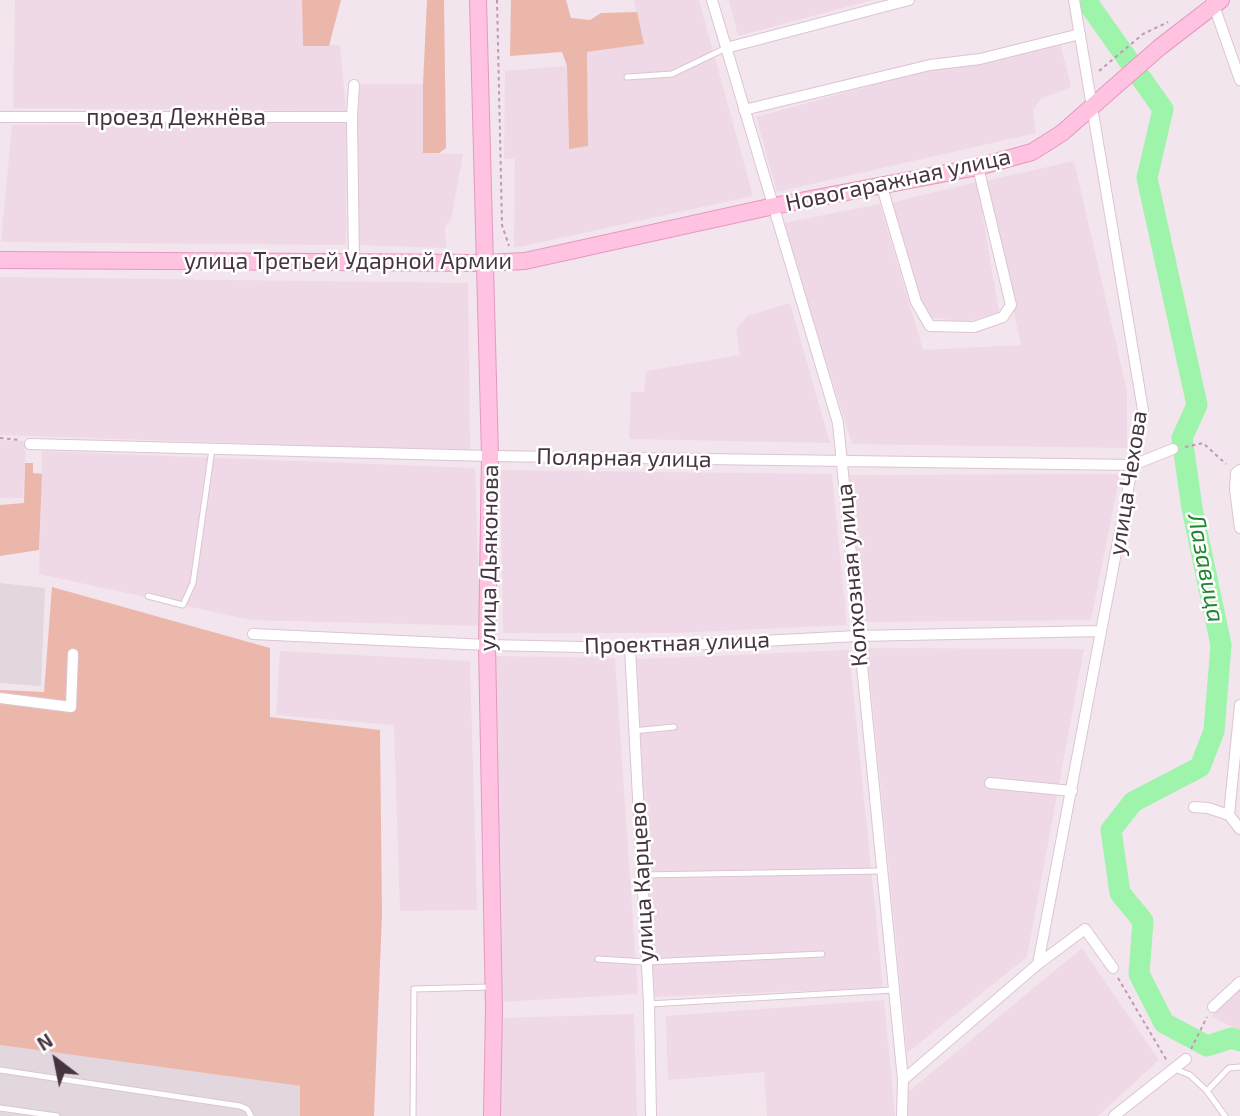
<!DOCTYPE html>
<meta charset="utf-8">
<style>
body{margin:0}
#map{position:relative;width:1240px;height:1116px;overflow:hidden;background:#f3e5ed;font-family:"Exo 2",sans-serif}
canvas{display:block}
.north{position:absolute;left:21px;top:1025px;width:70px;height:70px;-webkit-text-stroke:5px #fff;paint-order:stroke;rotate:328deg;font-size:19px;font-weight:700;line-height:28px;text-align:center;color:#463440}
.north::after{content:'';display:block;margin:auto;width:24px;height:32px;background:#463440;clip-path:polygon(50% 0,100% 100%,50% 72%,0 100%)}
</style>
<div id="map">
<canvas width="1240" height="1116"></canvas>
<div class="north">N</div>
</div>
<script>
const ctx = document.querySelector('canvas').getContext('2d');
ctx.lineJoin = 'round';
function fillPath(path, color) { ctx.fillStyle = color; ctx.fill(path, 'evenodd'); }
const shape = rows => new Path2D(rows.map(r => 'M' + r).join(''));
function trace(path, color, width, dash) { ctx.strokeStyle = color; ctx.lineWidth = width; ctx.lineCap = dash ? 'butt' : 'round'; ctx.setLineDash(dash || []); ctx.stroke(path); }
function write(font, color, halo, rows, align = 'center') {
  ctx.font = font + ' "Exo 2",sans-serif'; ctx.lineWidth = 5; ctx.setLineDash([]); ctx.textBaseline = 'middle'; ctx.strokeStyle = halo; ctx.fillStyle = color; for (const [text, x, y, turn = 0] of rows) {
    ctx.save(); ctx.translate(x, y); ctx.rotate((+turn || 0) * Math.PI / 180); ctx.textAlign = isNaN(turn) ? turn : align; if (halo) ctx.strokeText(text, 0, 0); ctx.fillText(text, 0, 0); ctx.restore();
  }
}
const residential = shape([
 [15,0,302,0,303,46,340,45,346,111,13,108],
 [634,0,699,0,753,196,514,248,515,159,504,159,505,71,567,66,569,148,588,146,587,52,643,44],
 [729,0,873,0,738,36],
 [1060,42,1071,87,1041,99,1033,109,1036,133,777,192,756,117,928,70],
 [358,84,423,84,424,153,463,154,451,219,445,227,446,248,357,245],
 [347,122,346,245,1,242,12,125],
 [1074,161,1127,391,1127,448,852,444,783,223,880,204,923,350,1021,345,985,181],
 [977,182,999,312,966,322,927,317,889,203],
 [0,277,468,283,470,451,0,435],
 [790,303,830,443,629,439,631,392,644,392,646,371,740,355,736,330,747,316],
 [0,440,26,441,23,498,0,498],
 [42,451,475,468,480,626,251,620,39,574],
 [500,470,832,474,847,625,675,633,503,633],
 [1120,474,1091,620,864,622,849,475],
 [867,648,1084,649,1027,957,907,1053],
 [849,650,883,988,652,997,637,659],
 [280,651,470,661,477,910,400,911,394,725,276,715],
 [496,656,615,658,638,994,499,1002],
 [1082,948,1159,1060,1098,1116,905,1116,905,1106,908,1092],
 [1240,987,1240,1031,1211,1016],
 [884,1000,895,1116,767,1116,764,1072,668,1080,666,1016],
 [634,1014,637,1116,500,1116,502,1018]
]);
const industrial = shape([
 [0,583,45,588,41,686,0,683],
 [0,1045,300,1086,300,1116,0,1116]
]);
const green = shape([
 [302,0,341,0,329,46,303,46],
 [427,0,444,0,446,148,439,153,423,153,423,84],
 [511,0,566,0,571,18,590,20,601,13,637,12,644,44,587,52,588,146,569,149,567,66,562,52,510,56],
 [25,463,33,463,33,473,42,474,39,550,0,556,0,505,24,503],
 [52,587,270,648,270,717,380,730,382,914,374,1116,300,1116,300,1086,0,1045,0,690,44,692]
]);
const river = shape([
 [1089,0,1090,6,1163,109,1147,178,1197,405,1182,438,1192,508,1221,645,1214,731,1200,767,1133,802,1111,830,1120,893,1143,921,1139,974,1164,1023,1207,1046,1232,1038,1240,1041]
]);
const path = shape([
 [497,0,502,225,509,246],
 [1099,71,1143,34,1168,22],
 [0,438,20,440],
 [1185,447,1203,443,1226,464],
 [1118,978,1167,1061],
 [1191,1049,1207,1017]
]);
const lane = shape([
 [627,77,672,74,726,48],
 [148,596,183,605,193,583,212,449],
 [633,731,674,727],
 [641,875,881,871],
 [598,959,646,962,822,954],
 [649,1004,893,990],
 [1175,1069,1190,1075,1207,1091,1225,1116],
 [0,1070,240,1106,247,1109,251,1116],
 [1207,1091,1229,1068,1240,1067],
 [0,1108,57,1116],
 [413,1116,414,989,490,987]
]);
const street = shape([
 [712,0,838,423,903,1080,902,1116],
 [1212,0,1240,80],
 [726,48,909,0],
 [744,110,930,65,980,59,1080,34],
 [0,117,352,117],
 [882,187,916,302,930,326,974,327,1003,317,1011,305,978,167],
 [354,263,352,117,354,85],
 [30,444,490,456,1133,465,1173,449],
 [1240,470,1236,473,1235,489,1240,528],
 [253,634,487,645,630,648,857,636,1101,631],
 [630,648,649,1004,651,1116],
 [0,698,71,707,73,654],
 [990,783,1072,791],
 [1194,807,1208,808,1229,815,1240,829],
 [1229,815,1240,705],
 [1038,964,1143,410,1074,0],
 [1213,1007,1240,982],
 [903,1080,1038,964,1085,929,1113,968],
 [1114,1116,1186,1059]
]);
const secondary = shape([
 [478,0,490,456,487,645,494,1010,492,1116],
 [0,260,486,263,525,261,774,206,978,167,1032,152,1062,133,1160,47,1221,0]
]);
const streetNames = [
 ["проезд Дежнёва",176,117],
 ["Новогаражная улица",898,180,-12],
 ["улица Третьей Ударной Армии",348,261],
 ["Полярная улица",624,458,1],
 ["улица Чехова",1128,483,-81],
 ["улица Дьяконова",489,558,-89],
 ["Колхозная улица",852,575,-95],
 ["Проектная улица",677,643,-2],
 ["улица Карцево",642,882,-93]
];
const waterNames = [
 ["Лазавица",1206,568,79]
];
fillPath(residential, '#efd9e6');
fillPath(industrial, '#e2d7df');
fillPath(green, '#ebb7ab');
trace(river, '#9df4aa', 21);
trace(lane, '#ddc4d3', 7);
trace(street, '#ddc4d3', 12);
trace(secondary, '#e399c0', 18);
trace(path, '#c297b2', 2, [3.5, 3.5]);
trace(lane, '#fff', 5);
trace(street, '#fff', 10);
trace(secondary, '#ffc3e1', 16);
write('23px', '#463440', '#fff', streetNames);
write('italic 24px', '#208630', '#fff', waterNames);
</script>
